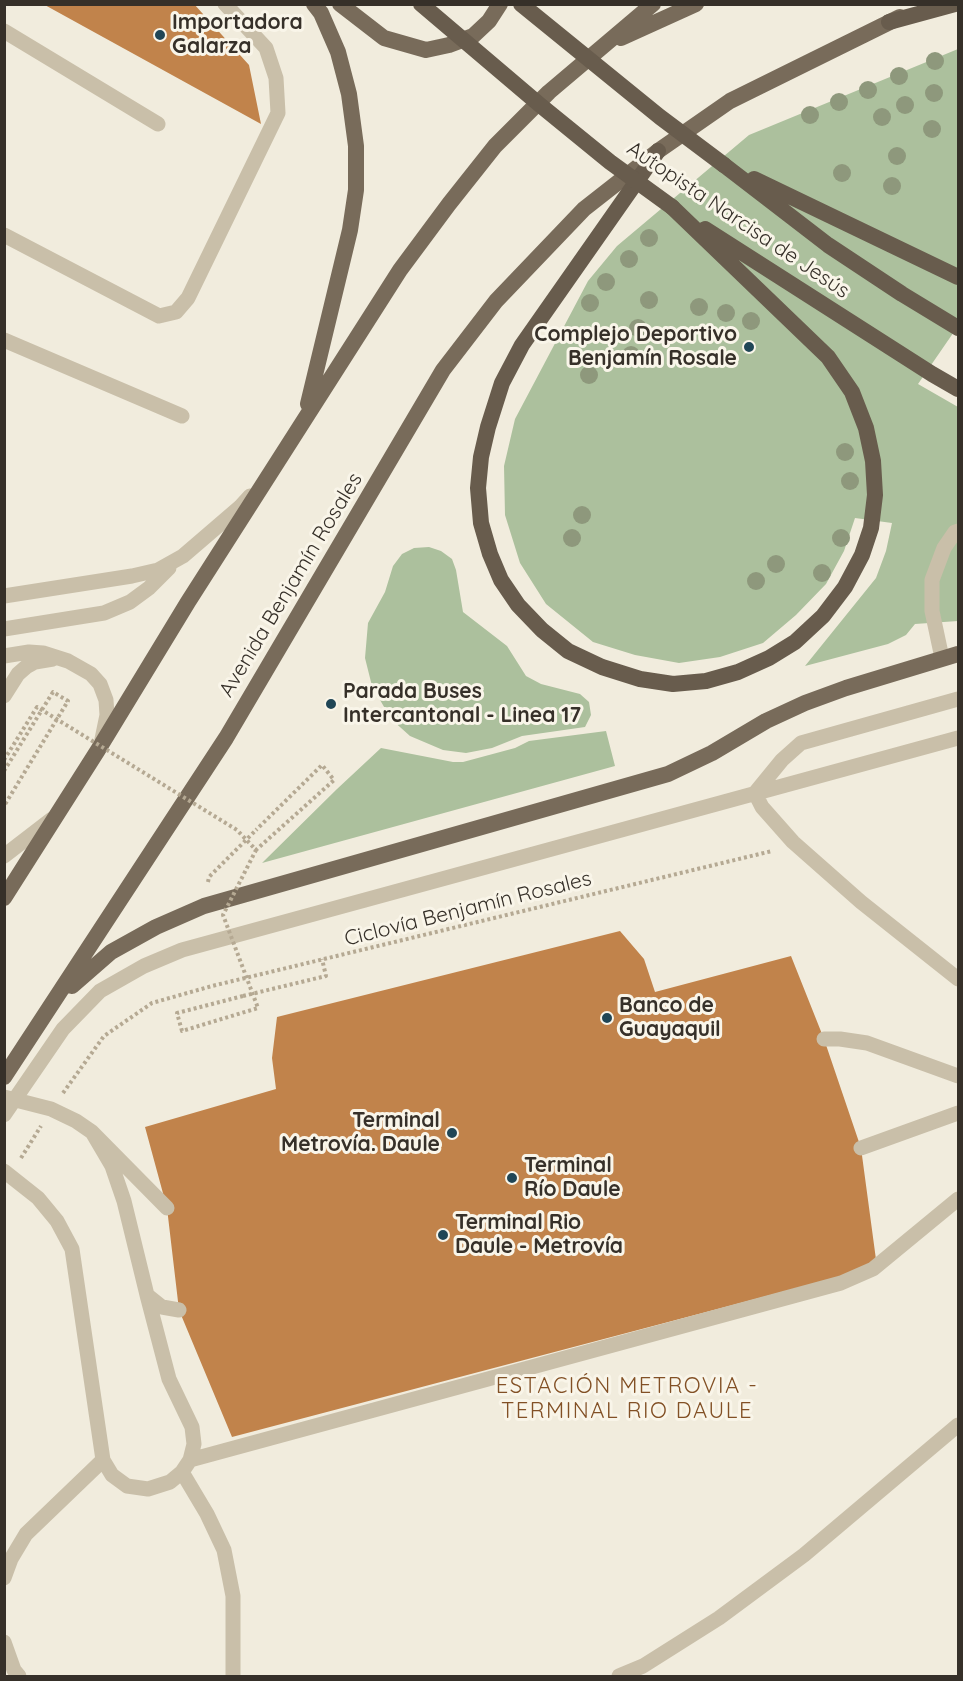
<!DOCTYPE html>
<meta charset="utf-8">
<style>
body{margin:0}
#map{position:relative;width:963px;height:1681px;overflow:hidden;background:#f1ecdd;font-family:Quicksand,sans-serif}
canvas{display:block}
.frame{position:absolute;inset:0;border:6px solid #363029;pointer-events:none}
</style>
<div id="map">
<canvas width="963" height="1681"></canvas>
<div class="frame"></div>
</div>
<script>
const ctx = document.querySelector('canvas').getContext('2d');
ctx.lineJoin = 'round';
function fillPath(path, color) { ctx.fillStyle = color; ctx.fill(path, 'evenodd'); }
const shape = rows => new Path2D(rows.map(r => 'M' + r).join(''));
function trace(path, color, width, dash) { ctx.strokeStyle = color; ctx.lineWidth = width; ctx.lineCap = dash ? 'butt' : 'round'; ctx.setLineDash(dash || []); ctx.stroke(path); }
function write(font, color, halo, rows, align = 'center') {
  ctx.font = font + ' Quicksand,sans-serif'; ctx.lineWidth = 6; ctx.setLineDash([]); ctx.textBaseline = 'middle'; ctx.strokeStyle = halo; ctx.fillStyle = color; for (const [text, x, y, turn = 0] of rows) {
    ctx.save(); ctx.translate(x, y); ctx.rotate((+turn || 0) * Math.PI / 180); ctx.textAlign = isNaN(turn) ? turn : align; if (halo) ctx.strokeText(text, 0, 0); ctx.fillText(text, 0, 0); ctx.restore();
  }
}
const green = shape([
 [958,49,958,326,918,384,958,407,958,621,915,624,906,635,888,644,805,666,876,578,886,551,892,523,855,518,844,551,826,584,796,615,763,643,720,657,679,663,635,655,593,642,546,604,520,563,505,515,504,466,515,419,588,281,617,246,749,135],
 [429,547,441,551,452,559,456,570,463,612,507,646,526,676,541,684,580,694,589,702,591,715,585,727,522,736,492,748,466,753,443,750,410,736,391,719,372,686,365,658,368,623,385,592,393,566,402,554,414,548],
 [606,731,615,766,262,863,337,789,381,748,453,762,463,762,515,748,529,741]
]);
const building = shape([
 [43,4,194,4,249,65,261,124],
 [620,931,644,959,655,992,791,956,824,1039,861,1148,877,1267,232,1437,179,1310,167,1208,145,1127,276,1089,272,1058,277,1017]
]);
const path = shape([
 [4,771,53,692,68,701,4,806],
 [208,882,209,877,256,830],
 [243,996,326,976,322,959],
 [63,1093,104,1036,152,1003,212,986,772,851],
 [21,1158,41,1126]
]);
const service = shape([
 [4,31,158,124],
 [4,235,159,316,176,312,188,298,278,113,276,78,266,48,225,4],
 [4,340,182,416],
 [4,596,132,576,158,570,183,556,240,507,250,496],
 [4,629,104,613,130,602,149,588,169,568],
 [4,656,29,652,43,653,68,661,91,674,100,684,106,700,107,715,102,739],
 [942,658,932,611,932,580,944,548,955,532,958,531],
 [4,696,18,674,26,667,35,662,53,659],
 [958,699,801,743,782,760,755,793,762,807,793,842,861,902,958,979],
 [4,856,52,819],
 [824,1039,840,1039,867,1043,958,1076],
 [4,1097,51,1109,76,1121,92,1132,167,1208],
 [4,1115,63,1029,100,991,144,966,182,950,958,738],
 [92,1132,112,1166,124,1201,147,1295,162,1307,179,1310],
 [861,1148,958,1113],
 [4,1171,38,1198,57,1221,72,1249,103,1460,112,1475,127,1486,148,1489,170,1482,182,1472,190,1460,194,1444,192,1427,169,1379,147,1295],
 [190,1460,841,1283,873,1269,958,1199],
 [182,1472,207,1514,224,1550,233,1596,233,1676],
 [4,1578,11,1559,26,1534,103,1460],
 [4,1642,14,1670,19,1676],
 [619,1676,643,1666,719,1618,804,1555,958,1425]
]);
const primary = shape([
 [340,4,384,38,426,50,449,45,473,36,489,21,500,4],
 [621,38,696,4],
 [308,404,350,230,356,190,356,146,349,94,338,52,321,13,314,4],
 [4,898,98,750,188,602,400,270,449,204,495,146,549,92,653,4],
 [72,986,111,952,156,927,204,906,668,774,712,753,766,721,805,703,846,688,958,654],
 [4,1077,226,738,443,370,496,301,584,209,658,151,730,101,900,17]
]);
const trunk = shape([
 [889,22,955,4],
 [658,151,522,345,502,383,488,427,481,457,478,488,481,523,490,554,501,580,518,605,542,630,568,651,602,667,640,679,673,684,706,681,738,672,769,658,795,642,823,616,845,587,862,555,871,528,875,495,873,461,866,428,852,392,828,357,672,207],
 [724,165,828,245,902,294,958,328],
 [754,179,958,277],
 [705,229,932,374,958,389]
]);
const pathBridge = shape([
 [4,760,37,707,237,830,256,850,334,780,322,765,256,830],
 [243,996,177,1013,182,1031,258,1008,223,915,256,850]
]);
const trunkBridge = shape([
 [421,4,540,105,610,162,672,207],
 [521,4,660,117,724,165]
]);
const trees = [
 [935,61],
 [899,76],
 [868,90],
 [934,93],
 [839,102],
 [905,105],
 [810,115],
 [882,117],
 [932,129],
 [897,156],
 [842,173],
 [892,186],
 [649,238],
 [629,259],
 [606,282],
 [649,300],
 [590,303],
 [699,307],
 [726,313],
 [751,321],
 [638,328],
 [631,355],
 [589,375],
 [845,452],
 [850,481],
 [582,515],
 [572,538],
 [841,538],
 [776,564],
 [822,573],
 [756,581]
];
const markers = [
 [160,35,6,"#204656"],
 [749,347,6,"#204656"],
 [331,704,6,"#204656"],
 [607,1018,6,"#204656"],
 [452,1133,6,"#204656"],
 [512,1178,6,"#204656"],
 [443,1235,6,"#204656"]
];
const poiNames = [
 ["Importadora",172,23],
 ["Galarza",172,47],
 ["Complejo Deportivo",737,335,"right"],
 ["Benjamín Rosale",737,359,"right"],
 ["Parada Buses",343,692],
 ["Intercantonal - Linea 17",343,716],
 ["Banco de",619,1006],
 ["Guayaquil",619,1030],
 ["Terminal",440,1121,"right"],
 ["Metrovía. Daule",440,1145,"right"],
 ["Terminal",524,1166],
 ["Río Daule",524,1190],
 ["Terminal Rio",455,1223],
 ["Daule - Metrovía",455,1247]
];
const streetNames = [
 ["Autopista Narcisa de Jesús",738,220,34],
 ["Avenida Benjamín Rosales",291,585,-59],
 ["Ciclovía Benjamín Rosales",468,909,-14]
];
const neighbourhoodNames = [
 ["ESTACIÓN METROVIA -",627,1386],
 ["TERMINAL RIO DAULE",627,1411]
];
fillPath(green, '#acc09d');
fillPath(building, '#c1834b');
trace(path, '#b5a993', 4, [3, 3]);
trace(service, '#c9bfa9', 15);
trace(primary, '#786b5a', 16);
trace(trunk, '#685c4d', 16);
trace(pathBridge, '#b5a993', 4, [3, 3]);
trace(trunkBridge, '#685c4d', 16);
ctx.fillStyle = '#8e987c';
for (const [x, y] of trees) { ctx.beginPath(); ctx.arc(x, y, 9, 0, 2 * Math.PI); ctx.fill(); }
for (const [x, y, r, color] of markers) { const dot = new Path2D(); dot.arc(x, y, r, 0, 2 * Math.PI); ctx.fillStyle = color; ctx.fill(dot); trace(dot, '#f9f5e9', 2); }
write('bold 21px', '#363029', '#f9f5e9', poiNames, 'left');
write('21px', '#363029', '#f9f5e9', streetNames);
ctx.letterSpacing = '1.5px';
write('22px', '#825025', '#f9f5e9', neighbourhoodNames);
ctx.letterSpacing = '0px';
</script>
